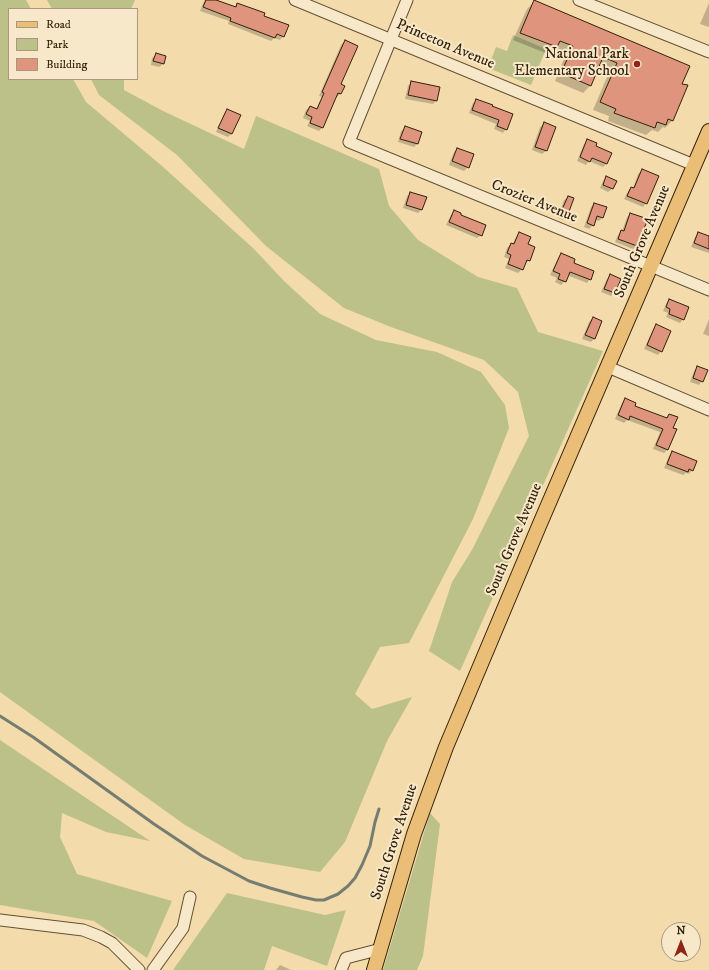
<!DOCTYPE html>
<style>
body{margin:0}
#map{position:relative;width:709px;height:970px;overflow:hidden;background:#f3dbac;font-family:"IM FELL DW Pica",serif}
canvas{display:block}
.legend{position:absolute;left:8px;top:8px;width:130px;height:72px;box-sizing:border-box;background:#f7e8c9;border:1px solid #a9987d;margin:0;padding:5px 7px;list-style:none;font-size:12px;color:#34210a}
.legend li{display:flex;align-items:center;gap:8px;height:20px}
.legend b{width:20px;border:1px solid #a9987d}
.north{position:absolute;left:661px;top:922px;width:40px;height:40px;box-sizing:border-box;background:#f7e8c9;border:1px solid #a9987d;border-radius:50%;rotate:0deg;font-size:11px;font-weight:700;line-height:16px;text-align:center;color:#34210a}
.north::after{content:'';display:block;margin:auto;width:14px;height:18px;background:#8f2418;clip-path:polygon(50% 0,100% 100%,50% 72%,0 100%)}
</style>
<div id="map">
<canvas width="709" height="970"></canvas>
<ul class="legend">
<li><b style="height:5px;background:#eabe76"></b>Road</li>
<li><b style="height:11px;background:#bcc089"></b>Park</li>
<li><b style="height:11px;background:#df947d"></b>Building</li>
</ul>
<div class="north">N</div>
</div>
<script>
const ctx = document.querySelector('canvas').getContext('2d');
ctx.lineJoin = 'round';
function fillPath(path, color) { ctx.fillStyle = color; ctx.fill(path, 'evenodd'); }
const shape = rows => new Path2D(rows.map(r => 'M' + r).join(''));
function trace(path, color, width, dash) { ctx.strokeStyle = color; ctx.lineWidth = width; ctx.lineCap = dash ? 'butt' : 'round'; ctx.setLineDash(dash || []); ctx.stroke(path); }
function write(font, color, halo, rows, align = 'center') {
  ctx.font = font + ' "IM FELL DW Pica",serif'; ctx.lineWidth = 4; ctx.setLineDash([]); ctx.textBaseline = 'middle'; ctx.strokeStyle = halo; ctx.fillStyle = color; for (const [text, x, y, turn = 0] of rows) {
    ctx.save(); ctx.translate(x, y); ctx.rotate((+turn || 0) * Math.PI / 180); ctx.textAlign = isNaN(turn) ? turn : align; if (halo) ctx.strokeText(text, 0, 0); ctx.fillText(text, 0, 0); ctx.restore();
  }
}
const green = shape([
 [0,0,26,0,31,9,9,9,9,79,73,79,86,102,162,166,254,249,284,281,320,314,376,340,437,352,481,372,505,405,509,428,473,519,409,643,380,647,355,694,372,709,412,697,387,741,345,842,320,872,244,859,185,825,0,692],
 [47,0,135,0,131,9,52,9],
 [513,35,546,49,531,85,488,68,496,47,507,51],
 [91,79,124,79,124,90,163,111,244,149,256,116,379,169,389,206,418,240,478,277,517,288,538,332,603,351,460,671,429,651,452,582,472,550,529,436,518,392,484,360,391,327,344,308,266,246,177,155,99,95],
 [0,740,150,841,106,832,62,813,60,837,77,874,172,901,147,958,94,921,0,905],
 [430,813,440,824,423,956,417,970,383,970],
 [227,893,325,915,346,910,327,966,272,946,264,970,173,970]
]);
const shadow = shape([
 [205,0,213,0,234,8,237,4,263,16,283,36,280,40,274,38,271,41,228,24,229,21,200,11,204,1],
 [535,1,681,85,673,120,665,128,663,127,658,132,652,130,646,135,608,121,609,116,593,110,610,70,600,66,599,66,591,85,583,93,555,81,566,54,553,49,548,54,513,40,527,9],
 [709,3,709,27,700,24],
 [345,41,339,85,340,94,337,97,336,97,322,128,319,131,307,126,310,121,303,118,306,110,310,107,316,109,322,97,319,96,341,45],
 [156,55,163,64,159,67,151,65,152,58],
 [411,82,436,101,433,104,405,99,408,86],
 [477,100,491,106,506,129,503,133,494,129,496,124,469,113,473,103],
 [227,110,239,115,231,134,228,137,216,132,224,114],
 [544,124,546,151,542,154,532,150,540,127],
 [405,128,421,133,417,144,414,147,398,142,401,131],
 [588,140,595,146,606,164,603,167,589,161,586,165,577,161,584,144],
 [457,149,468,167,464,171,449,165,454,152],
 [642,170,646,203,643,207,624,199,628,191,631,188,633,188,638,174],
 [607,177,612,189,608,192,600,188,603,181],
 [411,193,421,210,418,213,403,208,407,196],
 [568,197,566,216,563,220,558,218,564,200],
 [594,204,602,218,599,221,595,220,593,225,589,229,584,227,591,207],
 [454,211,481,235,477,238,446,225,451,215],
 [631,214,647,220,636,246,633,249,615,242,618,235,622,231,627,217],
 [519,233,526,244,529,260,525,264,524,263,522,269,518,273,505,268,509,259,504,257,507,248,511,244,512,245,516,237],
 [698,233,709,238,709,253,691,247,695,237],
 [561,254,572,264,590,279,587,283,567,275,565,281,561,285,555,282,557,278,550,275,558,258],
 [610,275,614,292,611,296,601,292,607,279],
 [669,300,683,319,680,323,666,317,668,313,663,311,666,304],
 [593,318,594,339,591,342,582,339,589,322],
 [709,319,709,336,703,334],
 [656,326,661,351,658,355,644,349,653,329],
 [698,367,702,381,699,385,690,382,694,371],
 [625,399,634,406,665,419,669,415,672,428,675,430,667,450,664,453,653,449,660,432,627,420,624,423,615,419,622,403],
 [672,452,692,470,689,474,686,473,683,475,664,468,669,456],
 [280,965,291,970,276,970]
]);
const stream = shape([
 [0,716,33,737,154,824,202,856,249,881,270,888,302,897,316,900,324,900,338,894,348,886,355,878,362,865,370,846,375,822,379,809]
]);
const building = shape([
 [206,0,216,0,236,7,237,3,265,13,264,16,289,25,284,37,277,34,275,38,230,21,231,18,203,7,206,0],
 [534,0,690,66,682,84,688,85,673,121,668,119,666,125,657,122,655,128,614,113,616,109,600,102,617,63,603,57,591,86,561,73,573,46,560,41,557,47,520,33,534,0],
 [345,40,358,46,341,84,345,86,341,94,338,93,323,128,310,123,312,117,306,114,310,106,317,109,324,93,322,92,345,40],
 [156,53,166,56,164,64,153,61,156,53],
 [411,81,440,87,437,101,408,95,411,81],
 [476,99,493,105,492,106,513,114,507,130,497,126,499,120,472,110,476,99],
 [227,109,241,115,232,134,218,128,227,109],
 [544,122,556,127,547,151,535,147,544,122],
 [405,126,422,132,418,144,400,139,405,126],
 [587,139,597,143,596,146,612,153,607,164,592,158,590,162,580,157,587,139],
 [457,148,474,154,469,168,452,161,457,148],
 [642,169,659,176,647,204,627,196,631,187,634,188,642,169],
 [606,176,617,181,613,189,603,185,606,176],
 [410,192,427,197,422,210,406,205,410,192],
 [568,196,574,198,567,217,560,214,568,196],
 [594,203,607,207,603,218,597,216,594,226,587,223,594,203],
 [454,210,461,213,461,215,486,225,482,236,449,222,454,210],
 [630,213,648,219,637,246,618,239,621,230,624,231,630,213],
 [519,232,531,237,528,244,535,247,530,261,527,260,523,270,508,264,511,255,507,253,511,243,514,244,519,232],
 [698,232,709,236,709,249,694,243,698,232],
 [561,253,575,259,574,263,594,271,591,280,570,272,566,282,558,279,560,274,553,271,561,253],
 [610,274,621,279,615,293,604,289,610,274],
 [669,299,689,307,684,320,669,314,670,309,666,307,669,299],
 [593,317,602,321,595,339,585,335,593,317],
 [656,324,671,331,662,352,647,345,656,324],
 [697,366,708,370,703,382,693,378,697,366],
 [625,398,636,403,635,406,667,418,669,414,678,417,673,428,677,429,668,450,656,445,663,429,630,416,629,420,618,415,625,398],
 [672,451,697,461,693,471,689,469,688,472,667,464,672,451]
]);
const minor = shape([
 [295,0,694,165],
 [407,0,349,142,709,290],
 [579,0,709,52],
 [608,367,709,410],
 [0,920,83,930,101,937,112,943,139,970],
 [153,970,183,928,190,897],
 [341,970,346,958,381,949]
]);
const major = shape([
 [374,970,414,834,446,747,539,526,709,131]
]);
const markers = [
 [637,64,4,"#8f2418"]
];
const streetNames = [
 ["Princeton Avenue",445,45,23],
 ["Crozier Avenue",534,202,22],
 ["South Grove Avenue",643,242,-67],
 ["South Grove Avenue",515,540,-67],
 ["South Grove Avenue",395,842,-72]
];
const poiNames = [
 ["National Park",629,55],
 ["Elementary School",629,72]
];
fillPath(green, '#bcc089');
fillPath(shadow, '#0003');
trace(stream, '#757c71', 3);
fillPath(building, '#df947d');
trace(building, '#34210a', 1);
trace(minor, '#645032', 13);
trace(major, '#34210a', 16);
trace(minor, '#f7e8c9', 11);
trace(major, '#eabe76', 14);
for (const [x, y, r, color] of markers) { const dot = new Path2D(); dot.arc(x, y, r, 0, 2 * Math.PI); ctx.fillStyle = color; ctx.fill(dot); trace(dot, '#f7e8c9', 1.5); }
write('15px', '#34210a', '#f7e8c9', streetNames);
write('15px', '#34210a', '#f7e8c9', poiNames, 'right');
</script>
